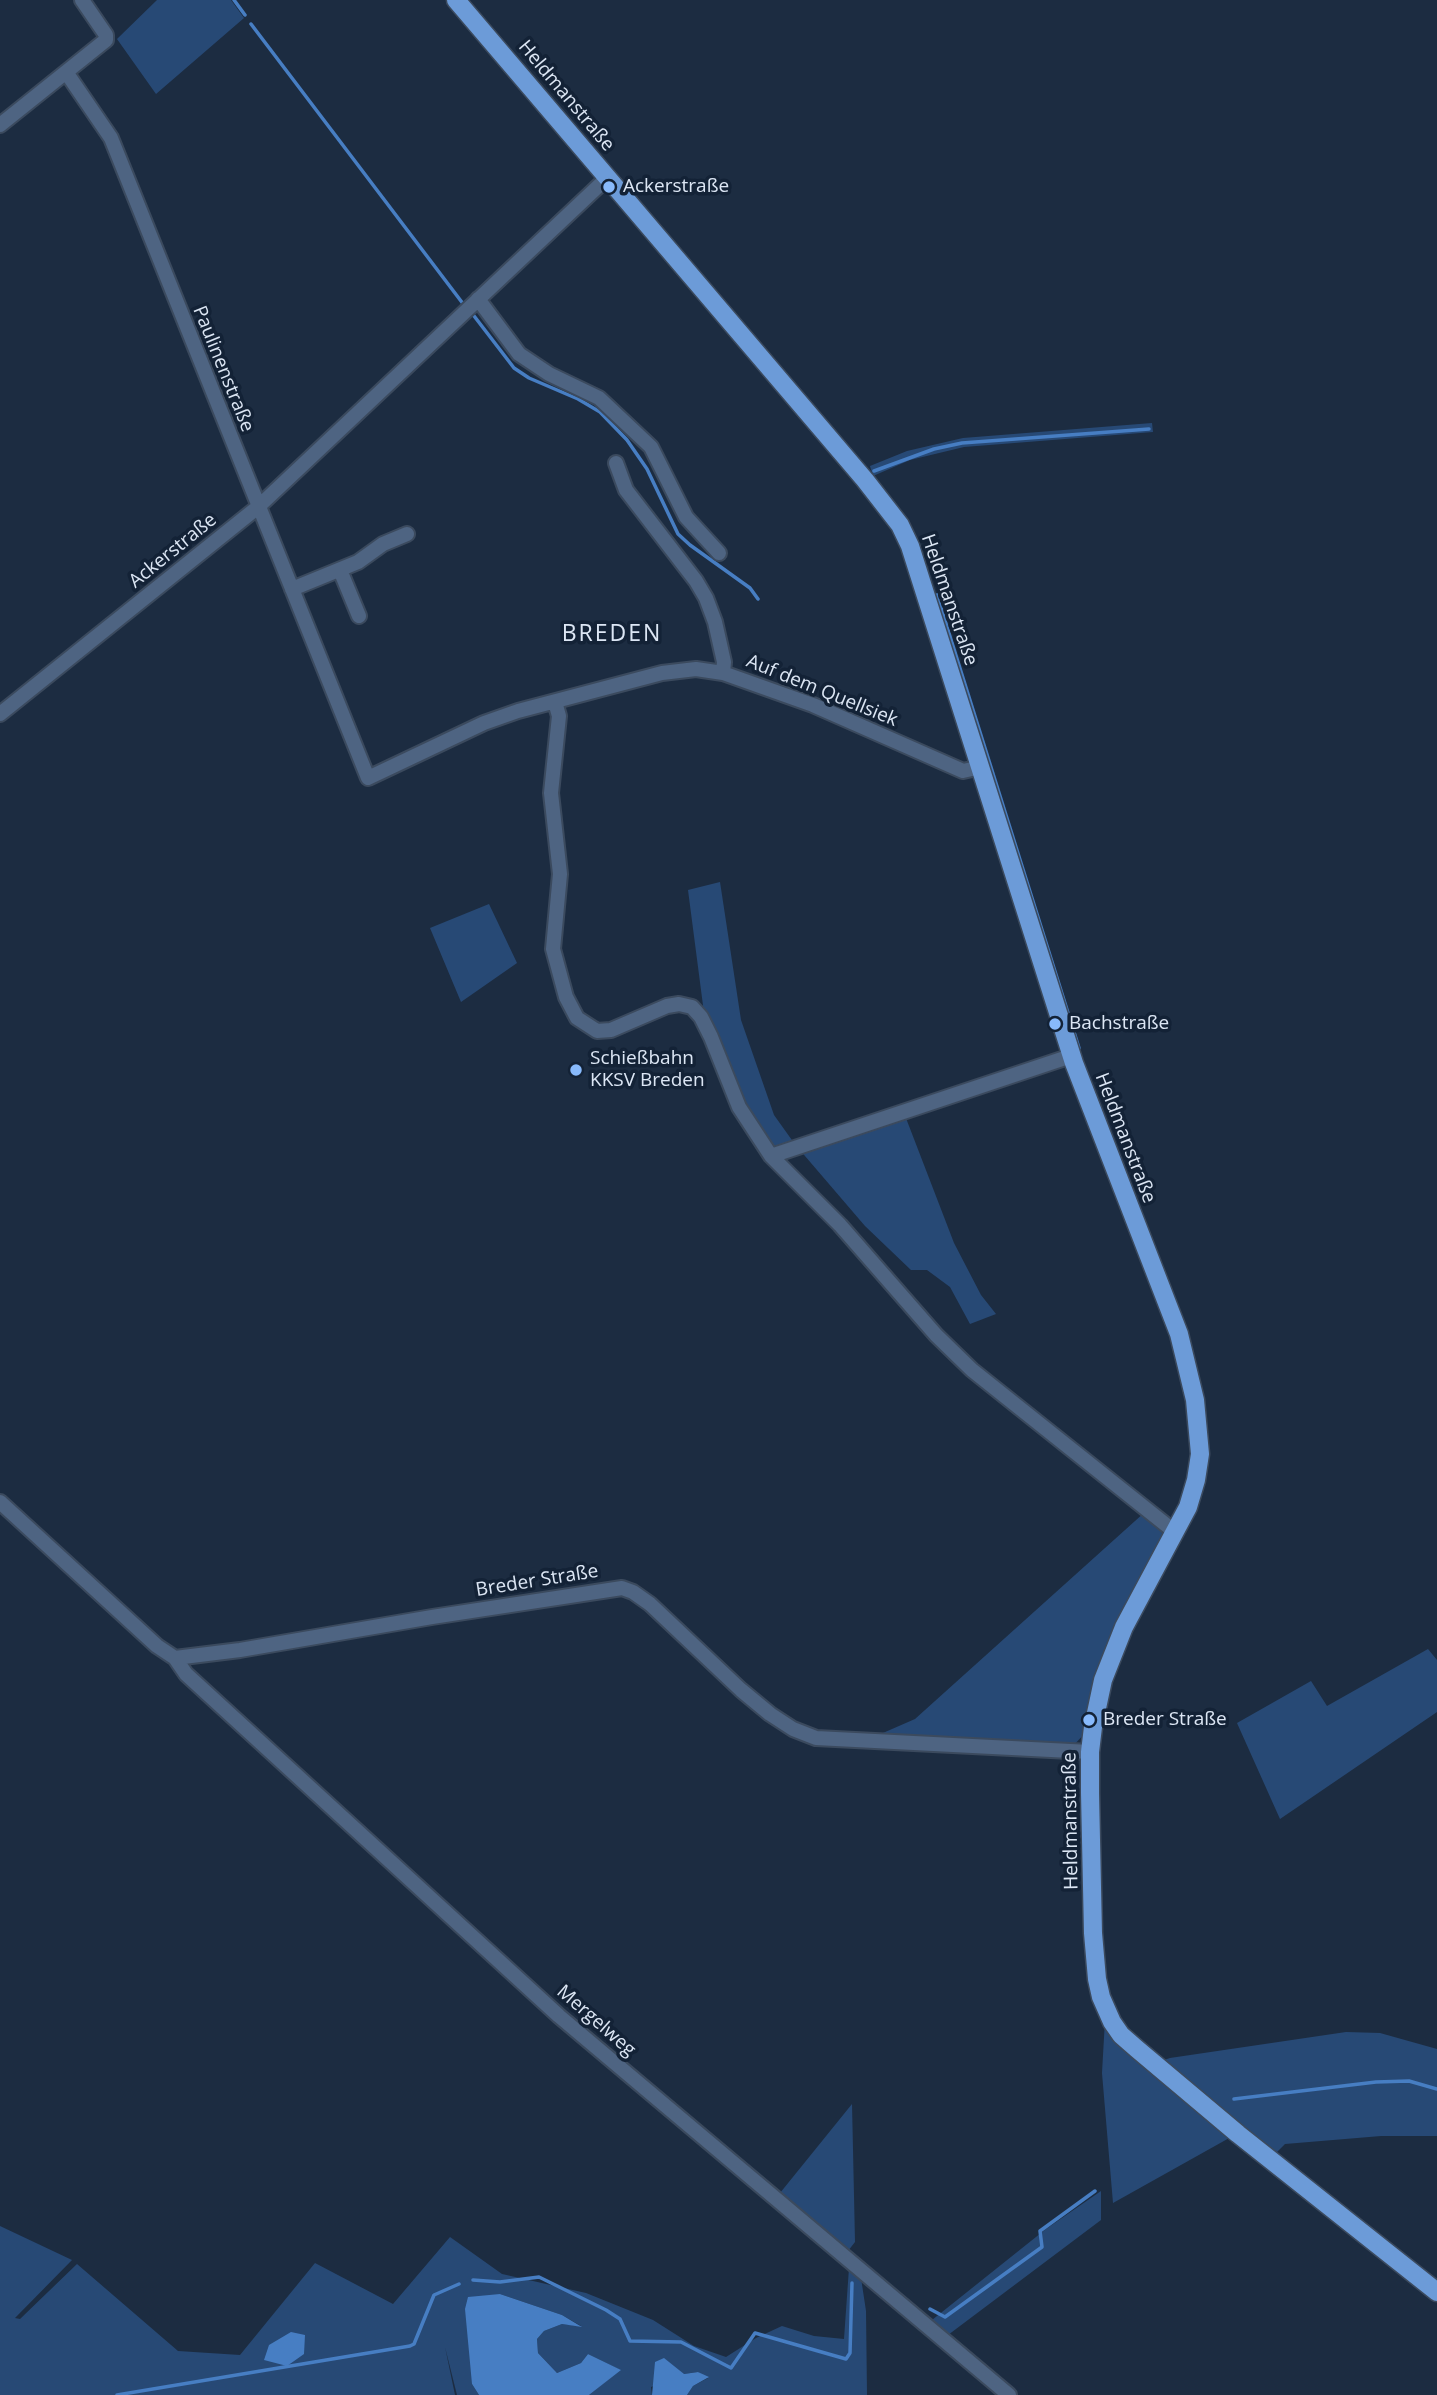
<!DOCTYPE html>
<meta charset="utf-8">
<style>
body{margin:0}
canvas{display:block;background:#1c2c41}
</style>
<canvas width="1437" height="2395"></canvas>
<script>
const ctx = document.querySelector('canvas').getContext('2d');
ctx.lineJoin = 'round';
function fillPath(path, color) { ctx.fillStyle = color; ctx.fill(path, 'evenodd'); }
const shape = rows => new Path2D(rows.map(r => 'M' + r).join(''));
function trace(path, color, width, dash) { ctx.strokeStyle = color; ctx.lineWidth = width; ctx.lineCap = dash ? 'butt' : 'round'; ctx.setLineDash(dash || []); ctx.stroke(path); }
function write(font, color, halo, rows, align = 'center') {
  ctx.font = font + ' "Open Sans",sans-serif'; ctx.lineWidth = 7; ctx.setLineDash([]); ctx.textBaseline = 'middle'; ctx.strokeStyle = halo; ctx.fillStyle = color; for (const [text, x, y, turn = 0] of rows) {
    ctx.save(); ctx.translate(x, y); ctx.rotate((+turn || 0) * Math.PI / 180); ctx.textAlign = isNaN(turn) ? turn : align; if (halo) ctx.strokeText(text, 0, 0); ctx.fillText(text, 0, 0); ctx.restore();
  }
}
const green = shape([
 [157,0,231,0,244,18,156,94,117,39],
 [1152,423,1153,432,964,447,910,460,873,476,870,466,907,451,963,438],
 [720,882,741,1020,774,1115,794,1143,772,1149,744,1109,704,1013,688,890],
 [489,904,517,963,461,1002,430,928],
 [904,1113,954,1243,981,1295,996,1314,970,1324,950,1287,927,1270,911,1270,865,1226,799,1149],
 [1145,1512,1164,1529,1166,1538,1086,1732,1073,1746,876,1736,915,1719],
 [1428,1649,1437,1660,1437,1712,1280,1819,1237,1723,1311,1681,1327,1706],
 [1105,2020,1231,2137,1113,2203,1102,2073],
 [1346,2032,1380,2033,1437,2049,1437,2136,1381,2136,1285,2144,1275,2154,1158,2062,1170,2058],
 [852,2104,855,2242,848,2251,780,2193],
 [1101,2191,1101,2220,948,2335,932,2320,1046,2229],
 [0,2226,72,2260,15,2318,20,2319,77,2264,178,2351,240,2355,315,2263,393,2304,450,2237,502,2274,586,2293,653,2320,694,2346,726,2357,756,2338,782,2326,814,2336,844,2339,849,2268,861,2278,866,2311,867,2395,687,2395,693,2386,708,2378,698,2372,684,2374,651,2387,652,2395,589,2395,620,2370,588,2354,581,2363,557,2373,538,2353,537,2339,544,2331,562,2324,581,2326,562,2315,500,2294,472,2384,479,2395,457,2395,445,2347,455,2395,0,2395]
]);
const water = shape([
 [500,2294,562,2315,582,2327,562,2324,544,2331,537,2339,538,2353,557,2373,581,2363,588,2354,621,2370,589,2395,479,2395,472,2384,465,2309,468,2297],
 [291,2332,305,2335,304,2354,287,2366,264,2360,269,2345],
 [664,2358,684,2374,698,2372,709,2377,693,2386,687,2395,652,2395,655,2362]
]);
const stream = shape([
 [234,0,245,15],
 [251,24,464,305],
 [471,312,514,368,529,378,578,399,600,412,627,440,647,469,678,534,690,545,750,588,758,599],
 [874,471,934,449,962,443,1149,429],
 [937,595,1079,1048],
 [1234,2099,1376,2082,1409,2081,1437,2089],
 [473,2280,500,2282,539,2277,606,2310,620,2319,630,2341,681,2342,731,2368,755,2333,846,2359,850,2353,852,2283],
 [930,2309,945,2317,1042,2247,1040,2231,1095,2191],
 [117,2395,410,2346,414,2344,434,2295,459,2284]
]);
const minor = shape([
 [66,72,111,138,368,778,484,723,518,711,662,673,696,669,723,673,813,705,963,771,981,767],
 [0,125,106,40,106,35,82,0],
 [478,299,519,354,549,374,599,398,651,447,686,517,719,553],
 [616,463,626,490,696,581,706,598,715,622,724,662,723,673],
 [340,570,359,616],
 [292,589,358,562,383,544,407,534],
 [555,702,559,716,551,793,560,874,553,949,566,997,577,1018,597,1031,611,1030,667,1006,679,1004,692,1007,701,1017,711,1037,739,1107,771,1156,840,1225,936,1335,972,1370,1175,1532],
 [0,714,258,507,607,178],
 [771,1156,1071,1056],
 [0,1502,157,1646,175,1658,240,1650,432,1617,622,1588,633,1592,650,1604,741,1690,770,1714,793,1729,816,1738,1090,1752],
 [175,1658,186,1674,559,2016,1009,2395]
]);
const major = shape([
 [456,0,865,480,900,525,910,546,1074,1063,1179,1334,1195,1400,1200,1454,1196,1480,1188,1507,1124,1627,1103,1680,1093,1727,1090,1752,1090,1793,1093,1933,1097,1979,1101,1997,1112,2022,1121,2035,1137,2049,1238,2134,1437,2292]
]);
const markers = [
 [609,187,7,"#88bafc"],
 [1055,1024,7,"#88bafc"],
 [576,1070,7,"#88bafc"],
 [1089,1720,7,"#88bafc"]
];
const streetNames = [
 ["Heldmanstraße",566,96,50],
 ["Paulinenstraße",223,369,68],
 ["Ackerstraße",173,551,-39],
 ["Heldmanstraße",949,600,71],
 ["Auf dem Quellsiek",822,691,22],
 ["Heldmanstraße",1125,1138,69],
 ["Breder Straße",537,1581,-9],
 ["Heldmanstraße",1071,1821,-91],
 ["Mergelweg",596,2021,41]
];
const poiNames = [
 ["Ackerstraße",623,187],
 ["Bachstraße",1069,1024],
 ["Schießbahn",590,1059],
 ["KKSV Breden",590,1081],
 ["Breder Straße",1103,1720]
];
const quarterNames = [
 ["BREDEN",612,634]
];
fillPath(green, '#274975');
fillPath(water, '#477ec3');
trace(stream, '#477ec3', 3.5);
trace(minor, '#3b4a5e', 18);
trace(major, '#3b4a5e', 21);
trace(minor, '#4e6482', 14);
trace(major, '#6c9bd8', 18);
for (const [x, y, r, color] of markers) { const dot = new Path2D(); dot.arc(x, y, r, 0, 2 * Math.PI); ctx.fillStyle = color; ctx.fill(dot); trace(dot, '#132236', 2.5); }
write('19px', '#dce6f4', '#132236', streetNames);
write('19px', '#dce6f4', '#132236', poiNames, 'left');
ctx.letterSpacing = '2px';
write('23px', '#dce6f4', '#132236', quarterNames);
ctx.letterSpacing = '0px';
</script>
